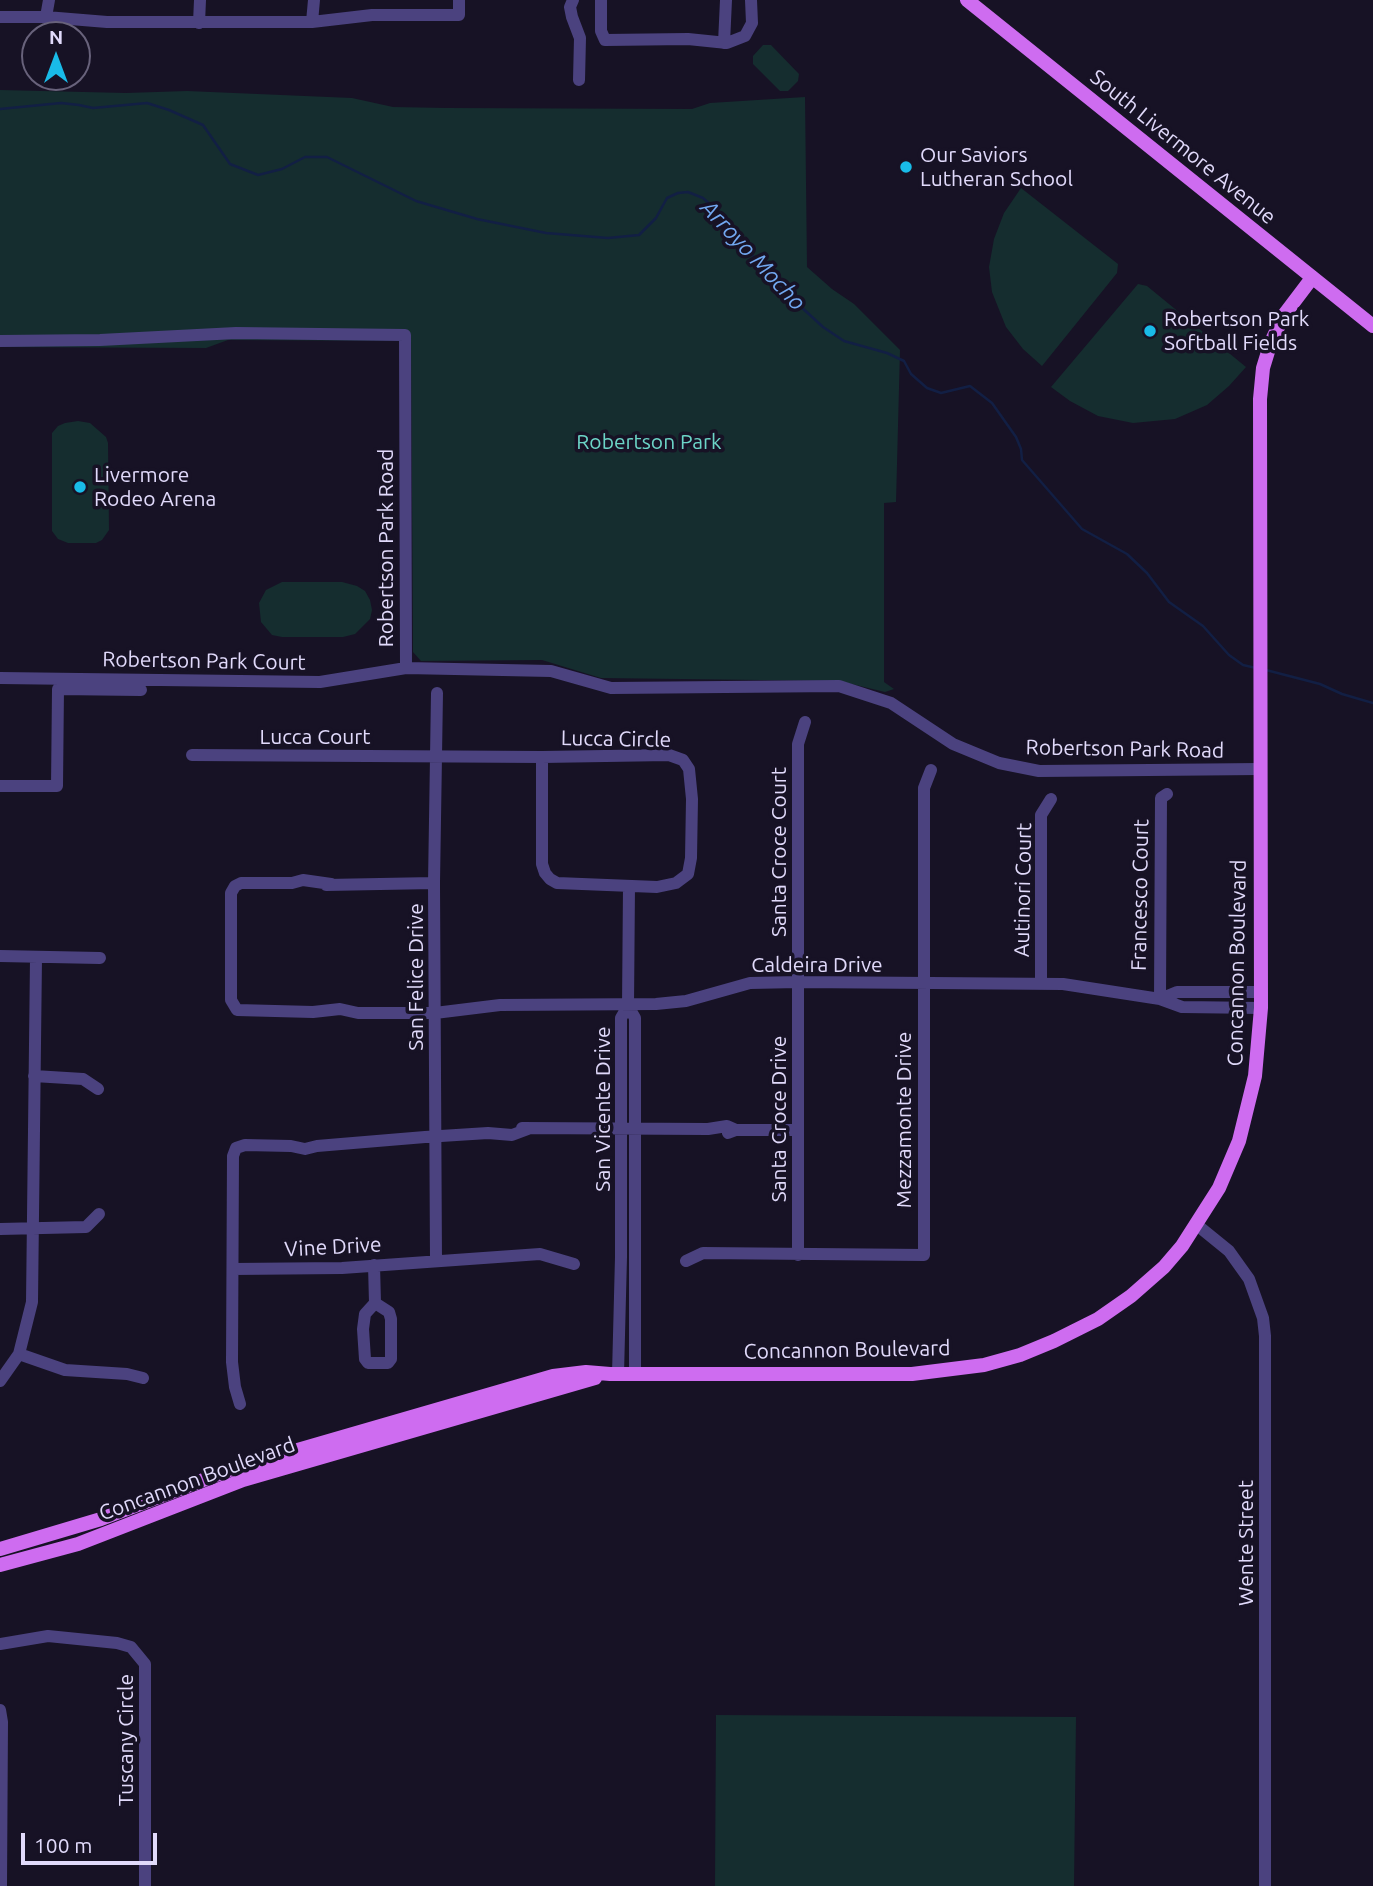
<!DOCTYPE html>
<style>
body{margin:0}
#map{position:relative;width:1373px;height:1886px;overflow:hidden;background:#171225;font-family:Ubuntu,sans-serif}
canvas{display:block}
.north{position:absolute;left:21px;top:21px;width:70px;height:70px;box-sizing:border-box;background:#171225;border:2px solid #68627b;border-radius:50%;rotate:0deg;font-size:19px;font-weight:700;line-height:28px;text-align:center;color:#e1dafb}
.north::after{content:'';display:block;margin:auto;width:24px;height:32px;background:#19bbe8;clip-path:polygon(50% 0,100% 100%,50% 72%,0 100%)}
.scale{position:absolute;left:21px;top:1833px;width:136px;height:32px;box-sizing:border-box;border:4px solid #e1dafb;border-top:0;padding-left:9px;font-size:21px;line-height:24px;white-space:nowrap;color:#e1dafb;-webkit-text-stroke:5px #171225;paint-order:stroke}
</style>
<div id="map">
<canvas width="1373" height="1886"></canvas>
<div class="north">N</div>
<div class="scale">100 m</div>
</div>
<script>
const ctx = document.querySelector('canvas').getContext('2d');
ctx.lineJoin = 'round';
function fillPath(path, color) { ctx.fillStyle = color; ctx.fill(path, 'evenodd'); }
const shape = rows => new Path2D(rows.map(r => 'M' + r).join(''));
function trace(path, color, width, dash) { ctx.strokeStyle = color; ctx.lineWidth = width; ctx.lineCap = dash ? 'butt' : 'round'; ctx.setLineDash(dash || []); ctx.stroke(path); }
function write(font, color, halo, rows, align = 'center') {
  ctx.font = font + ' Ubuntu,sans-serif'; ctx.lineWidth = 7; ctx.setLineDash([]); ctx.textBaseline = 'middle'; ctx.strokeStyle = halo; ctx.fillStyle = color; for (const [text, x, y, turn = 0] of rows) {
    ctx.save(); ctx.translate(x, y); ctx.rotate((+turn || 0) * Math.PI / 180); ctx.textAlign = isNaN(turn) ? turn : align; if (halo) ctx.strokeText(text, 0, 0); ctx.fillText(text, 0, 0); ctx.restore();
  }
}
const green = shape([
 [763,45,771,45,799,74,798,81,788,91,780,91,753,64,753,56],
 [0,90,126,93,187,91,352,98,393,107,446,108,692,109,710,103,805,97,807,267,832,289,854,304,900,350,896,502,884,503,884,682,894,689,885,692,839,681,601,678,542,660,421,661,413,652,411,341,228,340,206,348,0,347],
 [1021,188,1118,264,1117,273,1042,366,1023,349,1006,327,992,292,989,267,994,239,1004,213],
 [1138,284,1147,286,1246,367,1229,386,1207,405,1175,419,1133,423,1098,416,1070,401,1051,387],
 [78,421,90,423,106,437,108,443,109,530,102,540,96,543,68,543,58,539,52,531,52,433,58,426,65,423],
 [282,582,342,582,357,586,365,591,370,600,372,610,370,619,355,634,343,637,282,637,272,635,261,622,259,603,266,590],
 [716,1715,1076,1717,1074,1886,715,1886]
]);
const stream = shape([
 [0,109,61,103,79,105,93,108,147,103,169,110,203,125,230,164,258,175,282,169,305,157,327,157,416,201,477,219,546,233,608,238,639,235,656,218,667,198,678,193,688,192,703,198,712,206,774,282,823,327,844,341,887,353,904,361,911,374,927,388,941,393,970,386,992,403,1016,437,1021,449,1022,460,1082,529,1127,554,1147,573,1169,602,1203,626,1229,655,1243,665,1256,668],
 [1266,670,1320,684,1342,694,1373,703]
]);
const minor = shape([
 [573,0,570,7,572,17,580,38,579,80],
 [601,0,601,31,605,40,688,39,727,43,745,36,752,23,751,0],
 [0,17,46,17,107,22,312,22,372,15,459,15,459,0],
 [46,17,49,0],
 [312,22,314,0],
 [199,23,200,0],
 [724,43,726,0],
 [0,341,100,340,236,333,405,335,406,668],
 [0,678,320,682,406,668,551,671,611,688,839,686,891,703,953,744,999,763,1039,771,1260,769],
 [192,755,542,757,542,864,545,873,550,879,557,883,657,887,676,883,688,874,691,858,692,799,689,769,683,760,669,755,542,757],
 [0,786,57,786,58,689,141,690],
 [331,884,303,880,292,883,241,883,235,886,231,893,231,1000,237,1010,313,1012,340,1009,358,1013,435,1013,500,1005,656,1004,686,1001,750,983,798,982,1063,984,1160,999,1182,1007,1261,1008],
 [326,885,434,883],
 [0,956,100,958],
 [1041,984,1041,815,1051,799],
 [1160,999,1161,798,1167,794],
 [1160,999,1177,992,1261,992],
 [628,1006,635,1018,635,1373],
 [34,1076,83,1079,98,1089],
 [522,1128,708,1129,727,1126,736,1130],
 [728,1133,736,1130,798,1130],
 [1197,1225,1229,1251,1249,1279,1263,1318,1265,1336,1265,1886],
 [0,1229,86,1227,99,1214],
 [798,1255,798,744,805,722],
 [436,1261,434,883,437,693],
 [686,1261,703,1253,924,1255,924,788,931,770],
 [374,1265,375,1303],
 [233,1269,342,1268,540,1254,574,1264],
 [375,1303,389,1312,391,1319,391,1359,388,1363,368,1363,365,1359,363,1329,365,1314,375,1303],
 [19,1354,65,1370,127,1374,143,1378],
 [618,1374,621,1257,621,1018,628,1006,629,886],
 [0,1381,19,1354,32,1302,36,958],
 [240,1404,235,1387,232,1362,233,1156,236,1148,245,1145,291,1146,305,1149,317,1146,425,1137,488,1133,512,1135,528,1129],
 [0,1644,48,1636,117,1643,131,1647,145,1664,145,1886],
 [0,1710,2,1722,1,1886]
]);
const major = shape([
 [967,0,1373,326],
 [0,1549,101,1519,232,1469,553,1376,586,1372,610,1374,912,1374,984,1365,1020,1355,1054,1341,1098,1319,1131,1296,1164,1267,1182,1246,1219,1188,1239,1141,1255,1076,1261,1008,1260,399,1263,368,1271,342,1284,315,1312,278],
 [0,1565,78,1544,243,1480,595,1378]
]);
const markers = [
 [906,167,7,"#19bbe8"],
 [1150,331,7,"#19bbe8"],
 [80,487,7,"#19bbe8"]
];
const streetNames = [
 ["South Livermore Avenue",1183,147,39],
 ["Robertson Park Road",386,548,-90],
 ["Robertson Park Court",204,661,1],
 ["Lucca Court",315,737],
 ["Lucca Circle",616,739,1],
 ["Robertson Park Road",1125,749,1],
 ["Santa Croce Court",779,852,-90],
 ["Autinori Court",1023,890,-89],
 ["Francesco Court",1140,895,-89],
 ["Concannon Boulevard",1237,963,-89],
 ["Caldeira Drive",817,965],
 ["San Felice Drive",416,977,-90],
 ["San Vicente Drive",603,1109,-90],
 ["Santa Croce Drive",779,1119,-90],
 ["Mezzamonte Drive",904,1120,-90],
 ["Vine Drive",333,1247,-3],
 ["Concannon Boulevard",847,1350,-1],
 ["Concannon Boulevard",197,1479,-20],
 ["Wente Street",1246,1543,-90],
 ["Tuscany Circle",126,1740,-90]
];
const poiNames = [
 ["Our Saviors",920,155],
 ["Lutheran School",920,179],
 ["Robertson Park",1164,319],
 ["Softball Fields",1164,343],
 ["Livermore",94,475],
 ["Rodeo Arena",94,499]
];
const parkNames = [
 ["Robertson Park",649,442]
];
const waterNames = [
 ["Arroyo Mocho",753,255,47]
];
fillPath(green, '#152d2f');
trace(stream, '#121f44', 2.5);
trace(minor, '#4b427f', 12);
trace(major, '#ce6cf0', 14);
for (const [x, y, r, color] of markers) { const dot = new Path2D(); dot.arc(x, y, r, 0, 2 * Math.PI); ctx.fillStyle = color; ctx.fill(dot); trace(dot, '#171225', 2.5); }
write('21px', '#e1dafb', '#171225', streetNames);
write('21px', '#e1dafb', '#171225', poiNames, 'left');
write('21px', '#6cd5c7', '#171225', parkNames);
write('italic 23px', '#72a8f1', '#171225', waterNames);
</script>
